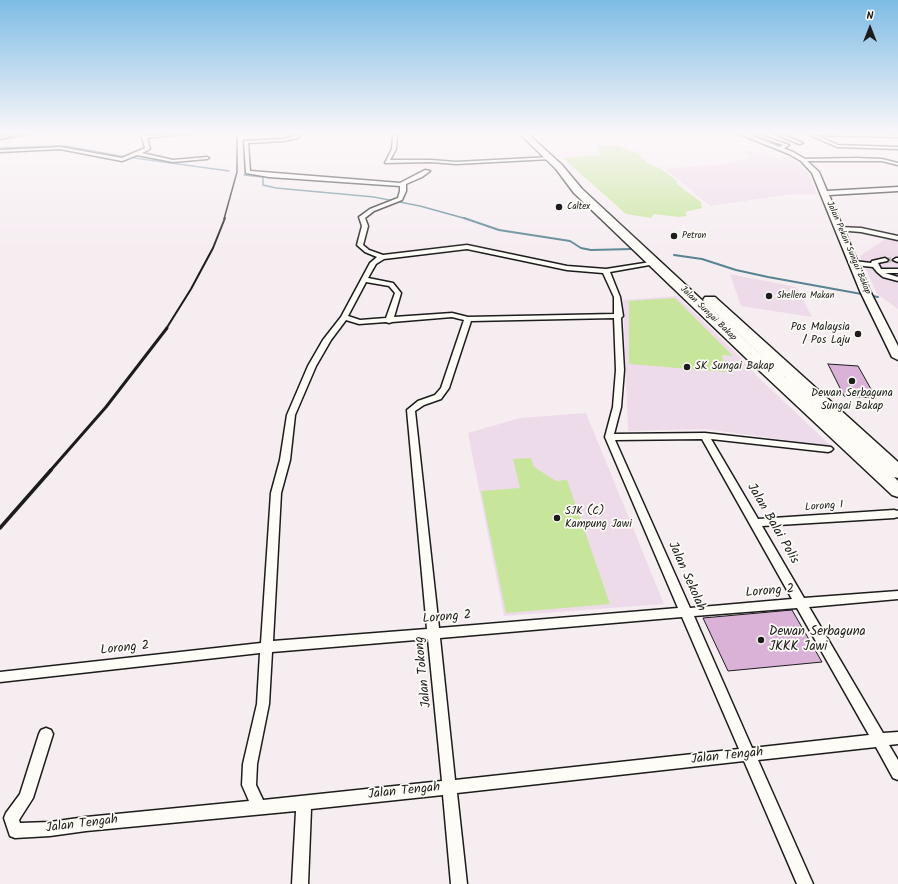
<!DOCTYPE html>
<style>
body{margin:0}
#map{position:relative;width:898px;height:884px;overflow:hidden;background:#f6edf1;font-family:Kalam,sans-serif}
canvas{display:block}
.north{position:absolute;left:850px;top:8px;width:40px;height:40px;-webkit-text-stroke:3px #fdfcf7;paint-order:stroke;rotate:0deg;font-size:11px;font-weight:700;line-height:16px;text-align:center;color:#1c1c1c}
.north::after{content:'';display:block;margin:auto;width:14px;height:18px;background:#1c1c1c;clip-path:polygon(50% 0,100% 100%,50% 72%,0 100%)}
</style>
<div id="map">
<canvas width="898" height="884"></canvas>
<div class="north">N</div>
</div>
<script>
const ctx = document.querySelector('canvas').getContext('2d');
ctx.lineJoin = 'round';
function fillPath(path, color) { ctx.fillStyle = color; ctx.fill(path, 'evenodd'); }
const shape = rows => new Path2D(rows.map(r => 'M' + r).join(''));
function trace(path, color, width, dash) { ctx.strokeStyle = color; ctx.lineWidth = width; ctx.lineCap = dash ? 'butt' : 'round'; ctx.setLineDash(dash || []); ctx.stroke(path); }
function write(font, color, halo, rows, align = 'center') {
  ctx.font = font + ' Kalam,sans-serif'; ctx.lineWidth = 3.5; ctx.setLineDash([]); ctx.textBaseline = 'middle'; ctx.strokeStyle = halo; ctx.fillStyle = color; for (const [text, x, y, turn = 0] of rows) {
    ctx.save(); ctx.translate(x, y); ctx.rotate((+turn || 0) * Math.PI / 180); ctx.textAlign = isNaN(turn) ? turn : align; if (halo) ctx.strokeText(text, 0, 0); ctx.fillText(text, 0, 0); ctx.restore();
  }
}
const built = shape([
 [743,151,751,151,778,158,791,158,808,173,816,194,793,194,710,206,665,169,722,164,749,158],
 [888,237,898,240,898,309,877,294,860,256],
 [730,274,796,287,812,317,741,306],
 [677,296,742,359,757,376,831,446,705,429,628,431,623,300],
 [586,413,664,604,504,616,468,433,520,418]
]);
const green = shape([
 [598,145,617,146,638,153,646,162,661,169,677,181,677,184,701,202,702,208,685,212,687,216,678,217,654,214,651,218,626,214,563,158,600,155],
 [675,298,733,356,722,355,726,372,629,364,629,301],
 [531,458,534,467,556,481,567,480,610,604,506,613,481,491,520,488,513,459]
]);
const streamFar1 = shape([
 [0,140,38,134,74,133],
 [0,148,65,146,120,156,229,171],
 [244,175,263,177,263,185,276,188,374,197,420,206,467,219]
]);
const stream = shape([
 [464,218,499,230,570,241,581,248,591,250,632,249],
 [674,255,702,259,736,270,768,277,878,297]
]);
const building = shape([
 [828,364,858,366,876,398,844,396,828,364],
 [792,610,822,662,728,671,703,618,792,610]
]);
const streetTunnel = shape([
 [885,260,896,260]
]);
const street = shape([
 [17,133,23,133,0,139,0,137,17,133],
 [141,133,145,133,146,136,194,133,147,138,150,149,142,153,173,160,207,157,209,158,207,159,173,162,137,155,122,161,60,149,0,152,0,150,60,147,122,158,145,148,141,133],
 [299,133,303,133,298,138,283,141,248,143,250,171,400,183,425,170,430,171,422,177,406,184,406,191,402,200,374,211,365,218,368,226,363,245,369,250,383,255,467,245,567,266,606,269,657,261,658,262,655,264,610,272,620,297,623,316,621,318,624,370,621,407,614,434,705,433,831,447,833,449,831,451,828,452,711,439,758,519,894,510,898,511,898,517,894,518,762,526,804,598,898,591,898,599,809,607,883,733,898,732,898,744,889,745,898,760,898,780,893,778,876,747,758,760,813,884,797,884,744,761,457,793,467,884,451,884,443,795,311,809,308,884,292,884,296,811,86,831,50,836,15,838,10,836,4,818,6,813,20,794,39,734,41,730,46,728,51,730,53,734,33,798,19,820,20,823,50,822,86,817,249,801,242,785,243,764,257,704,260,653,0,682,0,672,261,643,271,493,280,460,287,415,308,366,323,340,341,317,370,263,377,257,365,252,357,245,362,226,359,217,370,209,398,198,400,191,400,186,269,177,246,173,244,141,283,139,294,136,299,133],
 [467,249,567,270,603,273,614,297,614,314,468,317,452,313,394,317,401,293,393,283,368,278,376,264,384,259,467,249],
 [366,282,389,286,395,293,386,318,360,320,348,316,366,282],
 [452,317,464,320,441,388,435,395,418,401,407,410,427,629,273,641,281,493,290,460,295,415,316,366,331,340,346,320,359,324,386,322,389,323,392,322,452,317],
 [614,318,616,370,613,407,605,437,678,608,439,628,415,411,424,405,441,399,449,388,471,321,614,318],
 [702,439,792,599,690,608,615,440,702,439],
 [797,608,869,735,752,748,694,616,797,608],
 [682,617,739,749,455,780,440,638,682,617],
 [428,639,442,781,263,800,256,785,257,764,269,704,272,652,428,639],
 [396,133,400,133,397,137,396,149,390,160,431,160,456,162,551,157,553,158,551,159,456,164,431,162,385,163,392,149,393,137,396,133],
 [749,133,754,133,789,145,783,149,779,149,779,147,783,145,749,133],
 [773,133,778,133,803,143,799,144,773,133],
 [805,133,898,135,898,137,816,135,838,145,898,147,898,149,837,147,805,133],
 [855,158,882,159,898,163,898,165,882,161,803,161,801,160,803,159,855,158],
 [839,227,861,228,898,236,898,240,861,232,837,230,836,229,839,227],
 [885,258,888,260,887,261,878,263,881,269,898,269,898,273,885,273,898,277,898,281,883,277,877,272,873,267,854,265,851,263,854,261,871,263,872,261,885,258],
 [896,258,898,258,898,262,893,260,896,258]
]);
const secondary = shape([
 [737,133,745,133,793,152,805,159,819,172,827,191,898,187,898,191,829,195,870,291,898,346,898,360,892,357,860,291,812,173,801,161,789,154,737,133]
]);
const highway = shape([
 [519,133,527,133,562,165,582,189,839,427,705,303,703,300,705,297,715,297,898,462,898,478,894,477,898,481,898,497,892,495,746,358,574,193,556,169,519,133]
]);
const railFar3 = shape([
 [224,219,237,172,237,133]
]);
const railFar2 = shape([
 [166,329,191,289,213,248,225,218]
]);
const railFar1 = shape([
 [50,471,106,407,167,328]
]);
const rail = shape([
 [0,528,51,470]
]);
const markers = [
 [559,207,4,"#1c1c1c"],
 [674,236,4,"#1c1c1c"],
 [769,296,4,"#1c1c1c"],
 [858,334,4,"#1c1c1c"],
 [687,367,4,"#1c1c1c"],
 [852,381,4,"#1c1c1c"],
 [557,518,4,"#1c1c1c"],
 [761,640,4,"#1c1c1c"]
];
const farPoinames = [
 ["Caltex",567,207],
 ["Petron",682,236],
 ["Shellera Makan",777,296]
];
const farStreetnames = [
 ["Jalan Pekan Sungai Bakap",848,248,67],
 ["Jalan Sungai Bakap",708,314,44]
];
const poiNames = [
 ["Pos Malaysia",850,328,"right"],
 ["/ Pos Laju",850,341,"right"],
 ["SK Sungai Bakap",695,367],
 ["Dewan Serbaguna",852,394,"center"],
 ["Sungai Bakap",852,407,"center"],
 ["SJK (C)",565,512],
 ["Kampung Jawi",565,525]
];
const streetNames = [
 ["Lorong 1",824,507,-4]
];
const nearStreetnames = [
 ["Jalan Balai Polis",772,524,60],
 ["Jalan Sekolah",686,577,66],
 ["Lorong 2",770,592,-5],
 ["Lorong 2",447,618,-5],
 ["Lorong 2",125,649,-6],
 ["Jalan Tokong",424,672,-96],
 ["Jalan Tengah",727,757,-6],
 ["Jalan Tengah",404,792,-6],
 ["Jalan Tengah",82,825,-7]
];
const nearPoinames = [
 ["Dewan Serbaguna",769,633],
 ["JKKK Jawi",769,648]
];
fillPath(built, '#eedbe9');
fillPath(green, '#c8e59c');
trace(streamFar1, '#588392', 1.5);
trace(stream, '#588392', 2);
fillPath(building, '#dab1d7');
trace(building, '#1c1c1c', 1);
trace(streetTunnel, '#cac3c6', 6, [6, 3]);
trace(street, '#1c1c1c', 3);
trace(secondary, '#1c1c1c', 3);
trace(highway, '#1c1c1c', 3);
fillPath(street, '#fdfcf7');
fillPath(secondary, '#fdfcf7');
fillPath(highway, '#fdfcf7');
trace(railFar3, '#1c1c1c', 1.5);
trace(railFar2, '#1c1c1c', 2);
trace(railFar1, '#1c1c1c', 3);
trace(rail, '#1c1c1c', 3.5);
const sky = ctx.createLinearGradient(0, 0, 0, 256);
sky.addColorStop(0, '#7ebce5');
sky.addColorStop(0.52, '#fbf7f9');
sky.addColorStop(1, '#fbf7f900');
ctx.fillStyle = sky;
ctx.fillRect(0, 0, 898, 256);
for (const [x, y, r, color] of markers) { const dot = new Path2D(); dot.arc(x, y, r, 0, 2 * Math.PI); ctx.fillStyle = color; ctx.fill(dot); trace(dot, '#fdfcf7', 1.5); }
write('9px', '#1c1c1c', '#fdfcf7', farPoinames, 'left');
write('9px', '#1c1c1c', '#fdfcf7', farStreetnames);
write('11px', '#1c1c1c', '#fdfcf7', poiNames, 'left');
write('11px', '#1c1c1c', '#fdfcf7', streetNames);
write('13px', '#1c1c1c', '#fdfcf7', nearStreetnames);
write('13px', '#1c1c1c', '#fdfcf7', nearPoinames, 'left');
</script>
